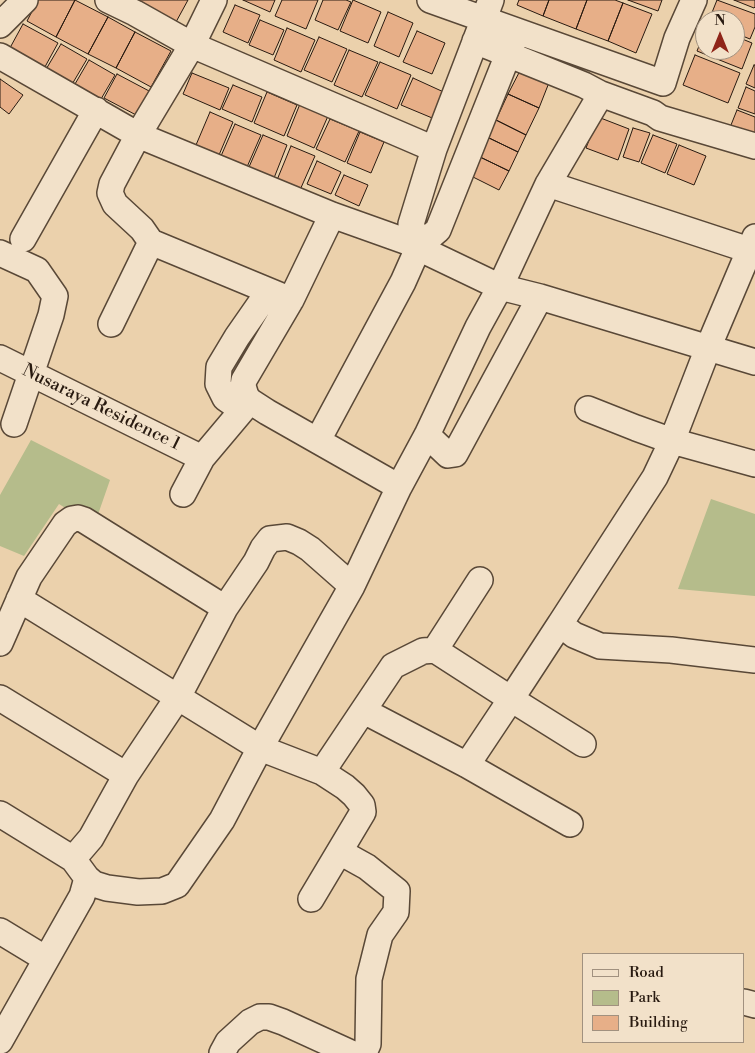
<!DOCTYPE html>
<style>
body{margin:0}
#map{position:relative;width:755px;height:1053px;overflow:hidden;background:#ebd1ac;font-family:"Libre Bodoni",serif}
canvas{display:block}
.legend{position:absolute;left:582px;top:953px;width:162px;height:90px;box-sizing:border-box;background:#f2e1c9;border:1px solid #a1917f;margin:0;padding:6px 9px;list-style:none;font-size:15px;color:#281a10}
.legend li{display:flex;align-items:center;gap:10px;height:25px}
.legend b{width:25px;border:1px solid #a1917f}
.north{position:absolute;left:695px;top:10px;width:50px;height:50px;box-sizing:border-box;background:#f2e1c9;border:1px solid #a1917f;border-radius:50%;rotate:0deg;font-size:14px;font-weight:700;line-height:20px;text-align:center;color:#281a10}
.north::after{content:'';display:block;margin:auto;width:18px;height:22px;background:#8f2418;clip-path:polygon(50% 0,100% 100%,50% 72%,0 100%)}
</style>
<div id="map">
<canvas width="755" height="1053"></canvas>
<ul class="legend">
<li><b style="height:6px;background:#f2e1c9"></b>Road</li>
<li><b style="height:14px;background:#b5bc8b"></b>Park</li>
<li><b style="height:14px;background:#e7af88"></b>Building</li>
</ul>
<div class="north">N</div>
</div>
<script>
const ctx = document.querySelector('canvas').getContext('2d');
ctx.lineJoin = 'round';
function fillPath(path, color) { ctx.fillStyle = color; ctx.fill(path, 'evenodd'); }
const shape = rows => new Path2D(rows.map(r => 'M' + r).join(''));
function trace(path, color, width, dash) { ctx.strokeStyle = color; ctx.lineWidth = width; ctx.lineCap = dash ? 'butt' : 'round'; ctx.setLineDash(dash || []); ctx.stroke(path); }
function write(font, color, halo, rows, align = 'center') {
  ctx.font = font + ' "Libre Bodoni",serif'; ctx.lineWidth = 4; ctx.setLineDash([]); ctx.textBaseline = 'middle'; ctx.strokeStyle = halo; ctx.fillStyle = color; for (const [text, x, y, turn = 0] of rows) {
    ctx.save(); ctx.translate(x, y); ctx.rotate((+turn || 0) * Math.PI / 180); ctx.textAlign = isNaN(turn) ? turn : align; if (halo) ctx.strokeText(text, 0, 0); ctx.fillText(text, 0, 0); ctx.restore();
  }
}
const green = shape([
 [31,440,110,480,94,526,59,504,24,556,0,546,0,495],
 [711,499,755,514,755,596,678,589]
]);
const building = shape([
 [38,0,75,0,56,37,27,21,38,0],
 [75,0,108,17,88,54,56,37,75,0],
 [133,0,188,0,176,22,133,0],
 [243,0,275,0,270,12,243,0],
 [282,0,318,0,306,29,275,16,282,0],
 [323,0,346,0,351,2,338,30,315,20,323,0],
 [353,0,381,12,368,43,340,31,353,0],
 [519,0,549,0,543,16,517,5,519,0],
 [549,0,587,0,576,29,543,16,549,0],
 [587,0,615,0,623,3,608,41,576,29,587,0],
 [628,0,662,0,658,11,628,0],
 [717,0,755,14,755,27,750,39,735,33,735,20,709,20,717,0],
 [734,0,755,0,755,7,754,8,734,0],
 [623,3,652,14,636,53,608,41,623,3],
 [235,5,260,15,248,43,223,32,235,5],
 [388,12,413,23,399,57,374,46,388,12],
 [108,17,135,32,116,68,88,54,108,17],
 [260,20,284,30,273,55,249,45,260,20],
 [23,24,58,43,40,76,5,57,23,24],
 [287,28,315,40,301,72,274,60,287,28],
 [417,31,445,43,432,74,403,62,417,31],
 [705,31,705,50,735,50,735,36,752,43,742,69,697,51,705,31],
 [135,32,171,51,151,87,116,68,135,32],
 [319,37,347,49,332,82,304,70,319,37],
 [61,44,87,59,71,86,45,71,61,44],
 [349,50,378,62,362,97,334,85,349,50],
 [695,55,740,73,728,103,683,85,695,55],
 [89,60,115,75,101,99,75,84,89,60],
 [380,62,411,75,397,109,365,95,380,62],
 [524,63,552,75,539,108,508,94,524,63],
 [754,65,755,65,755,88,746,84,754,65],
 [192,73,229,88,220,110,183,94,192,73],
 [117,74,151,92,138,116,104,98,117,74],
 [413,78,448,94,437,120,401,105,413,78],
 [0,79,23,95,9,114,0,107,0,79],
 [233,85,262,97,252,122,222,109,233,85],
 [746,87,755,91,755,114,738,108,746,87],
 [267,92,297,105,284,136,254,123,267,92],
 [508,94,539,108,526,135,496,120,508,94],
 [300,104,328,116,314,148,287,136,300,104],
 [737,110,755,117,755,140,729,130,737,110],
 [210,112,233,122,219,155,196,145,210,112],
 [598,117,629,129,618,160,586,148,598,117],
 [330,119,359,131,345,162,316,149,330,119],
 [496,120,526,135,518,152,487,137,496,120],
 [235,124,261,135,247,167,221,156,235,124],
 [633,128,650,133,639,162,623,157,633,128],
 [360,132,384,142,371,173,347,163,360,132],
 [263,135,287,145,274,178,249,167,263,135],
 [653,135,677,144,665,173,641,163,653,135],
 [487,137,518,152,509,171,478,156,487,137],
 [679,145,706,156,694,185,667,174,679,145],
 [291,146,315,156,300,190,277,180,291,146],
 [478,156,509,171,499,190,469,175,478,156],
 [317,161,341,172,331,194,307,184,317,161],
 [344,175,368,185,359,206,335,195,344,175]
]);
const minor = shape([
 [108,0,135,13,192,45,434,149],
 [430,0,663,83,677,38,694,0],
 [0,25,25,0],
 [0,56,138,135,332,215,419,246,429,253,500,287,540,297,755,362],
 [601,94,653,113,660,118,755,146],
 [548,184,755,252],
 [332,215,291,300,244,380,243,386,246,396,250,401,267,412,399,487],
 [23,239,96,110],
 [151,242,291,300],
 [419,246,411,224,434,149,491,0],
 [0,253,37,270,55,296,51,315,14,424],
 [111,324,151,242,142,229,115,204,110,193,112,184,138,135,192,45,214,0],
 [0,358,202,458],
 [588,409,636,428,672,441,755,464],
 [242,410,225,398,218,384,219,367,237,337,269,291],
 [427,435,448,455,455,454,540,297],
 [318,440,403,282,419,246,438,230,517,32],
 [183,494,202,458,250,401],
 [19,599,260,748,322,772,393,666,423,651,435,650,511,699,560,624,574,635,600,646,671,650,755,660],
 [560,624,655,477,672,441,708,348,755,237],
 [0,643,29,577,65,524,72,519,78,518,84,520,225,608],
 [435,650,480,580],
 [0,698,126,775],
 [364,711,467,765,570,824],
 [467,765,511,699,583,744],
 [0,814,73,859],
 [340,852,367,867,397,891,396,912,380,935,369,979,368,1044,364,1053],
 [87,878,94,884,107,888,138,892,162,891,177,885,222,820,260,748,352,586,399,487,427,435,478,327,500,287,548,184,601,94,584,85,475,41],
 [311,899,363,812,362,805,354,795,345,787,322,772],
 [0,931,46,959],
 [744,1002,755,1005],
 [0,1041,82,896,87,878,73,859,91,838,126,775,178,697,225,608,256,562,263,548,270,539,287,537,299,542,310,549,352,586],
 [222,1053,228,1042,250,1022,260,1017,269,1017,283,1022,351,1053]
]);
const streetNames = [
 ["Nusaraya Residence 1",101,408,26]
];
fillPath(green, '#b5bc8b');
fillPath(building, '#e7af88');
trace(building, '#281a10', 1);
trace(minor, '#594837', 28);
trace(minor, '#f2e1c9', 25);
write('18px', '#281a10', '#f2e1c9', streetNames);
</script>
